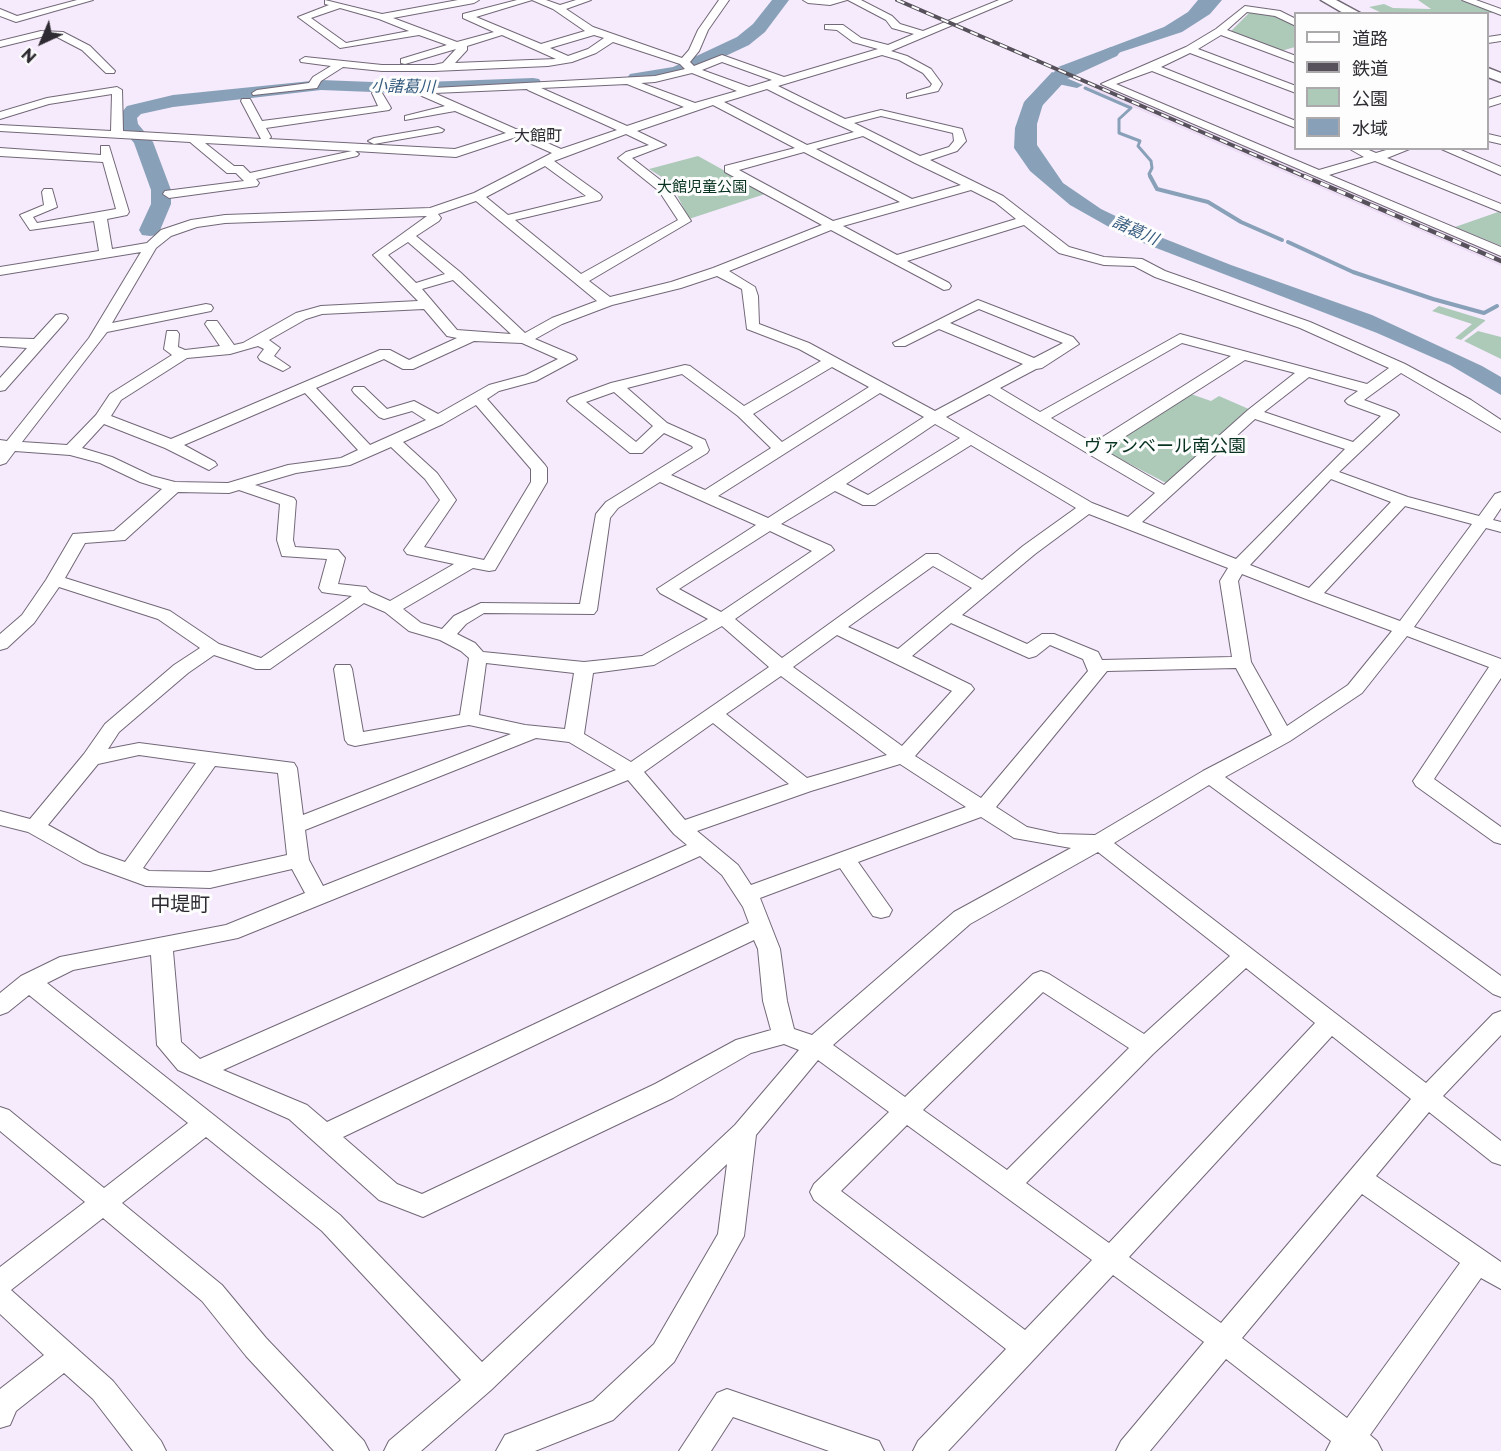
<!DOCTYPE html>
<meta charset="utf-8">
<style>
body{margin:0}
#map{position:relative;width:1501px;height:1451px;overflow:hidden;background:#f6ebfd;font-family:Montserrat,"Noto Sans JP",sans-serif}
canvas{display:block}
.legend{position:absolute;left:1294px;top:12px;width:195px;height:138px;box-sizing:border-box;background:#fdfdfd;border:2px solid #aba9ac;margin:0;padding:8px 10px;list-style:none;font-size:18px;color:#2f2b32}
.legend li{display:flex;align-items:center;gap:12px;height:30px}
.legend b{width:30px;border:2px solid #aba9ac}
.north{position:absolute;left:12px;top:12px;width:60px;height:60px;-webkit-text-stroke:4px #fdfdfd;paint-order:stroke;rotate:224deg;font-size:16px;font-weight:700;line-height:24px;text-align:center;color:#2f2b32}
.north::after{content:'';display:block;margin:auto;width:21px;height:27px;background:#2f2b32;clip-path:polygon(50% 0,100% 100%,50% 72%,0 100%)}
</style>
<div id="map">
<canvas width="1501" height="1451"></canvas>
<ul class="legend">
<li><b style="height:8px;background:#fff"></b>道路</li>
<li><b style="height:8px;background:#56515a"></b>鉄道</li>
<li><b style="height:16px;background:#adcab9"></b>公園</li>
<li><b style="height:16px;background:#89a1b8"></b>水域</li>
</ul>
<div class="north">N</div>
</div>
<script>
const ctx = document.querySelector('canvas').getContext('2d');
ctx.lineJoin = 'round';
function fillPath(path, color) { ctx.fillStyle = color; ctx.fill(path, 'evenodd'); }
const shape = rows => new Path2D(rows.map(r => 'M' + r).join(''));
function trace(path, color, width, dash) { ctx.strokeStyle = color; ctx.lineWidth = width; ctx.lineCap = dash ? 'butt' : 'round'; ctx.setLineDash(dash || []); ctx.stroke(path); }
function write(font, color, halo, rows, align = 'center') {
  ctx.font = font + ' Montserrat,"Noto Sans JP",sans-serif'; ctx.lineWidth = 6; ctx.setLineDash([]); ctx.textBaseline = 'middle'; ctx.strokeStyle = halo; ctx.fillStyle = color; for (const [text, x, y, turn = 0] of rows) {
    ctx.save(); ctx.translate(x, y); ctx.rotate((+turn || 0) * Math.PI / 180); ctx.textAlign = isNaN(turn) ? turn : align; if (halo) ctx.strokeText(text, 0, 0); ctx.fillText(text, 0, 0); ctx.restore();
  }
}
const built = shape([
 [1096,83,1501,256,1501,266,1084,86]
]);
const green = shape([
 [1418,0,1460,0,1495,13,1384,14,1369,7,1384,4,1393,8,1431,9],
 [1250,12,1277,16,1295,26,1295,47,1281,51,1229,33],
 [698,156,727,172,768,193,689,219,671,183,649,169],
 [1498,212,1501,213,1501,246,1455,227],
 [1439,306,1485,320,1485,321,1461,340,1455,338,1472,324,1432,311],
 [1478,331,1501,337,1501,359,1464,341],
 [1191,394,1211,401,1219,396,1251,410,1168,484,1107,452,1106,446]
]);
const water = shape([
 [1198,0,1222,0,1210,14,1182,32,1118,53,1072,73,1058,67,1164,27,1188,12],
 [1052,72,1083,85,1077,88,1058,84,1053,87,1043,104,1037,124,1037,145,1063,183,1101,209,1155,235,1231,265,1372,315,1482,366,1501,377,1501,395,1450,365,1377,333,1125,236,1070,205,1030,171,1014,148,1015,128,1024,102]
]);
const streamFar1 = shape([
 [1085,88,1131,108,1119,119,1119,133,1140,141,1138,146,1151,161,1152,168,1149,174,1151,178]
]);
const stream = shape([
 [1150,176,1157,189,1208,202,1241,222,1282,240],
 [1288,242,1353,272,1433,299,1484,313,1497,306]
]);
const river = shape([
 [772,0,789,0,765,32,749,45,685,75,655,82,636,83,630,82,627,78,630,74,636,73,673,67,737,37,753,24,772,0],
 [1111,47,1117,48,1120,52,1117,56,1067,79,1042,106,1038,114,1024,114,1022,110,1026,100,1055,71,1111,47],
 [533,78,539,79,542,83,539,87,398,93,321,90,173,107,141,114,137,118,138,124,153,142,171,190,171,204,158,235,150,236,142,235,139,230,151,204,151,190,134,143,119,125,118,117,127,106,173,95,321,80,398,83,533,78]
]);
const minor = shape([
 [77,0,93,0,16,22,0,16,0,9,17,16,77,0],
 [325,0,382,14,458,0,479,0,474,3,393,18,457,42,494,32,463,18,463,14,517,0,546,0,560,5,576,0,591,0,566,9,593,27,682,58,689,50,698,30,719,0,729,0,708,30,699,51,690,62,694,66,722,55,784,77,878,49,853,42,837,30,825,29,825,25,843,25,861,38,888,45,914,34,892,28,886,20,848,0,861,0,892,16,900,24,923,31,999,0,1012,0,891,51,907,56,931,69,942,84,938,91,907,98,907,94,930,87,932,84,923,73,899,60,882,55,778,86,845,119,881,110,962,129,966,141,957,151,930,160,1003,196,1069,247,1104,257,1142,259,1165,271,1310,322,1405,364,1471,400,1501,420,1501,432,1401,373,1364,400,1396,412,1399,415,1339,472,1408,497,1479,516,1495,494,1501,492,1501,508,1493,520,1501,522,1501,532,1486,528,1414,627,1501,659,1501,678,1434,779,1501,827,1501,844,1494,842,1416,786,1413,781,1489,667,1407,636,1362,693,1290,741,1225,777,1501,976,1501,997,1493,994,1209,785,1114,843,1426,1083,1493,1014,1501,1011,1501,1035,1443,1096,1501,1141,1501,1165,1492,1162,1429,1112,1376,1176,1501,1262,1501,1289,1481,1278,1370,1435,1377,1441,1382,1451,1326,1451,1331,1441,1226,1359,1150,1451,1116,1451,1121,1441,1204,1342,1113,1275,948,1451,913,1451,918,1441,1006,1349,814,1200,810,1192,814,1184,889,1112,818,1060,756,1135,744,1236,674,1362,613,1420,535,1451,496,1451,505,1435,593,1401,654,1344,718,1234,727,1164,491,1390,421,1451,384,1451,389,1441,461,1380,322,1231,206,1137,122,1203,222,1285,266,1338,364,1441,369,1451,334,1451,246,1356,202,1301,103,1218,11,1290,113,1381,161,1441,166,1451,133,1451,93,1399,64,1373,16,1411,10,1425,0,1428,0,1389,44,1355,0,1314,0,1267,85,1202,0,1131,0,1107,9,1110,104,1188,188,1123,29,995,8,1012,0,1015,0,993,21,976,60,957,226,925,305,893,292,869,210,888,146,886,83,863,28,832,0,825,0,811,30,819,84,754,105,724,174,665,200,648,158,619,59,587,34,623,7,648,0,650,0,634,22,615,46,580,73,534,114,531,162,489,140,482,100,463,70,455,15,451,6,463,0,465,0,440,7,441,89,338,141,252,0,275,0,267,99,251,94,221,30,230,20,215,44,205,42,192,44,189,52,189,57,207,33,217,37,223,116,209,103,162,0,156,0,148,101,155,101,146,109,146,129,212,127,215,107,219,112,249,147,243,161,230,191,220,225,215,430,208,474,193,552,153,516,137,456,157,355,151,359,154,357,156,256,179,259,183,257,186,169,198,163,194,165,191,244,181,236,173,227,173,190,142,0,131,0,125,111,131,112,94,49,104,0,119,0,112,47,98,117,87,122,90,123,131,261,139,241,101,242,99,250,99,262,121,378,106,372,93,377,90,382,93,391,108,389,110,266,128,271,137,269,139,455,149,506,133,455,111,405,120,405,116,445,106,415,93,415,89,655,76,685,69,680,64,613,42,596,53,572,62,548,66,434,71,382,71,343,67,321,81,317,88,253,95,252,93,257,90,309,83,313,77,331,66,301,62,300,60,305,57,382,65,434,65,443,63,456,49,405,64,401,63,401,59,447,45,419,35,340,48,298,17,329,5,325,4,325,0],
 [532,0,553,9,585,31,541,44,476,17,532,0],
 [340,8,379,19,409,31,346,43,311,18,340,8],
 [502,35,536,50,556,59,455,63,467,50,467,46,502,35],
 [594,35,604,38,588,49,568,56,550,48,594,35],
 [722,62,772,80,749,87,702,70,722,62],
 [692,73,737,91,695,103,641,83,655,82,692,73],
 [627,84,684,107,627,126,541,88,627,84],
 [527,89,528,90,617,130,561,149,434,93,527,89],
 [767,89,839,125,854,132,807,145,724,102,767,89],
 [713,105,795,148,725,166,725,172,822,225,713,268,671,282,610,297,589,281,691,221,668,186,632,158,666,145,637,131,713,105],
 [881,116,953,133,954,141,949,147,920,156,854,123,881,116],
 [626,134,649,145,626,152,618,158,659,191,678,220,581,274,515,220,600,200,602,197,600,194,554,161,626,134],
 [863,136,915,163,961,185,912,199,816,149,863,136],
 [205,143,352,151,250,173,243,166,234,166,205,143],
 [804,152,900,202,833,221,739,170,804,152],
 [545,166,586,196,508,215,486,197,545,166],
 [971,190,995,202,1016,219,897,255,843,226,971,190],
 [476,201,597,301,552,318,525,333,460,272,416,236,439,221,441,218,438,214,476,201],
 [427,216,373,255,418,301,321,306,296,313,243,343,234,345,217,321,207,321,205,324,220,346,185,350,178,347,179,334,177,331,167,331,164,349,172,355,110,394,96,415,67,445,22,442,107,332,211,311,213,308,211,305,206,304,112,323,156,248,171,236,197,227,225,223,427,216],
 [1024,225,1059,253,1104,265,1134,266,1155,277,1300,328,1389,368,1367,384,1180,334,1040,412,1000,388,1036,369,1042,368,1079,344,1073,337,978,300,893,343,895,346,905,346,939,329,1023,364,935,411,809,343,759,324,758,296,755,287,729,271,831,230,944,290,949,289,951,286,949,283,907,261,1024,225],
 [408,242,445,274,416,283,388,255,408,242],
 [717,276,742,289,747,329,799,349,821,361,744,406,690,366,685,365,611,383,570,398,567,401,570,404,630,453,642,453,664,433,692,446,693,448,606,502,596,514,580,604,481,603,454,616,442,629,421,623,403,609,473,568,489,571,495,570,547,482,547,468,545,465,487,399,499,391,536,381,577,359,575,356,535,339,562,324,612,305,681,288,717,276],
 [453,280,511,334,457,330,422,289,453,280],
 [424,309,447,336,457,338,409,360,390,350,380,350,171,439,111,416,121,400,187,358,230,354,258,346,264,349,258,357,260,360,283,371,290,367,274,356,280,348,269,340,306,319,322,314,424,309],
 [979,309,1063,343,1034,358,950,323,979,309],
 [474,341,522,343,558,359,526,375,489,385,438,414,414,401,387,409,364,387,354,387,352,390,354,393,379,417,384,419,412,411,426,420,370,445,316,388,384,359,403,369,413,369,474,341],
 [1182,343,1231,356,1093,443,1051,418,1182,343],
 [1245,360,1295,373,1248,410,1164,485,1104,450,1245,360],
 [832,367,869,387,782,442,753,414,832,367],
 [682,374,738,416,771,448,705,490,671,475,707,453,709,450,705,440,667,423,627,388,682,374],
 [1309,377,1358,391,1348,398,1345,401,1348,404,1381,416,1353,442,1264,412,1309,377],
 [614,392,653,426,636,442,586,402,614,392],
 [305,393,358,450,341,458,288,465,228,483,175,482,152,476,112,457,82,448,104,424,165,448,209,470,217,465,215,462,184,445,305,393],
 [880,393,924,417,768,518,718,496,880,393],
 [989,394,1087,453,1155,493,1128,517,1092,503,946,417,989,394],
 [476,405,531,469,531,482,484,560,424,547,456,500,437,473,403,442,443,424,476,405],
 [1255,419,1345,449,1236,559,1142,522,1255,419],
 [935,424,960,438,868,495,846,484,935,424],
 [971,445,1076,508,1023,546,982,580,938,554,926,554,782,658,735,619,834,550,831,546,781,524,835,491,863,505,875,505,971,445],
 [391,447,425,479,440,500,404,550,407,554,454,564,390,601,370,592,366,587,338,584,345,558,338,550,295,547,293,540,296,501,294,498,255,485,296,473,350,465,391,447],
 [1331,479,1391,502,1309,588,1250,565,1331,479],
 [660,482,756,525,657,589,660,593,708,619,642,656,584,662,483,652,475,643,457,634,466,624,484,613,594,614,597,610,610,518,618,508,660,482],
 [239,490,280,504,277,540,282,556,327,559,319,588,322,592,328,593,352,596,261,658,219,644,170,611,65,578,85,543,125,540,178,492,229,493,239,490],
 [1405,506,1472,524,1400,621,1324,593,1405,506],
 [1089,514,1228,568,1220,581,1232,657,1102,660,1098,652,1054,634,1042,634,1027,644,962,615,1035,554,1089,514],
 [770,531,812,551,721,612,679,589,770,531],
 [933,566,972,588,898,649,848,627,933,566],
 [1242,574,1306,599,1392,631,1348,685,1287,726,1251,662,1238,581,1242,574],
 [364,603,385,612,409,631,440,640,461,651,469,658,460,715,363,732,352,669,350,665,336,665,334,669,345,740,348,744,355,746,469,725,511,734,303,815,297,768,294,763,139,743,108,749,119,732,188,673,214,655,256,669,270,669,364,603],
 [951,623,1029,658,1036,656,1050,645,1083,659,1088,671,981,798,915,756,974,689,971,685,912,656,951,623],
 [722,626,769,667,631,762,584,734,593,673,654,665,722,626],
 [837,635,952,691,902,746,793,667,837,635],
 [486,663,574,673,565,729,525,725,479,715,486,663],
 [1236,668,1272,735,1203,771,1095,835,1059,834,1027,827,996,807,1107,671,1236,668],
 [781,676,887,755,807,778,726,714,781,676],
 [713,723,789,784,685,820,644,772,713,723],
 [536,738,569,742,616,770,323,886,309,860,305,830,536,738],
 [139,755,196,763,125,862,99,853,48,825,98,764,139,755],
 [900,764,966,807,751,885,738,865,697,831,811,791,900,764],
 [215,766,278,773,287,855,210,872,149,871,143,868,215,766],
 [628,780,674,834,687,845,200,1059,181,1042,173,951,238,938,628,780],
 [981,817,1014,838,1071,848,954,912,812,1035,794,1029,787,1001,780,949,760,898,840,868,873,916,881,918,889,916,892,910,858,862,981,817],
 [1098,852,1230,956,1144,1034,1049,974,1041,971,1033,974,905,1097,833,1045,970,924,1098,852],
 [700,856,722,875,743,907,749,923,327,1122,307,1105,223,1070,700,856],
 [754,940,758,949,763,1001,771,1030,736,1040,655,1084,422,1194,397,1184,343,1137,754,940],
 [151,955,157,1045,178,1070,289,1119,379,1200,423,1217,673,1098,751,1053,784,1044,799,1050,735,1125,482,1362,340,1215,47,983,73,970,151,955],
 [1246,968,1315,1023,1109,1243,1026,1183,1153,1054,1246,968],
 [1043,992,1129,1048,1007,1170,923,1110,1043,992],
 [1332,1036,1411,1099,1221,1323,1129,1257,1332,1036],
 [907,1125,1092,1260,1025,1330,841,1191,907,1125],
 [1362,1194,1460,1263,1347,1418,1242,1338,1362,1194],
 [803,0,847,0,830,5,808,3,803,0],
 [1462,0,1476,0,1501,9,1501,15,1462,0],
 [1245,6,1280,11,1296,19,1296,26,1275,16,1247,12,1227,30,1296,56,1296,63,1221,35,1198,49,1296,86,1296,93,1190,53,1161,67,1296,121,1296,128,1152,71,1116,84,1319,170,1364,157,1348,148,1364,148,1376,153,1393,148,1412,148,1387,158,1501,204,1501,212,1375,161,1329,175,1501,247,1501,256,1101,84,1186,47,1216,29,1245,6],
 [41,31,63,32,90,46,115,71,114,73,106,73,82,50,57,37,41,37,0,47,0,41,41,31],
 [1501,35,1501,41,1488,43,1488,37,1501,35],
 [1501,96,1501,103,1488,107,1488,100,1501,96],
 [438,127,444,130,442,132,374,144,368,141,374,138,438,127],
 [1488,134,1501,137,1501,144,1488,141,1488,134],
 [1439,148,1456,148,1501,167,1501,175,1439,148],
 [61,314,66,315,68,318,66,321,5,390,0,391,0,378,27,348,0,346,0,338,34,339,56,315,61,314],
 [727,1389,879,1441,884,1451,829,1451,733,1417,711,1451,679,1451,717,1393,727,1389]
]);
const major = shape([
 [1321,0,1336,0,1362,14,1345,14,1321,0],
 [1488,68,1501,73,1501,82,1488,77,1488,68]
]);
const railFar1 = shape([
 [897,0,1308,178]
]);
const rail = shape([
 [1304,176,1501,261]
]);
const farParknames = [
 ["大館児童公園",702,188]
];
const farWaternames = [
 ["小諸葛川",403,87,1],
 ["諸葛川",1135,231,24]
];
const farNeighbourhoodnames = [
 ["大館町",538,136]
];
const parkNames = [
 ["ヴァンベール南公園",1165,447]
];
const neighbourhoodNames = [
 ["中堤町",180,905]
];
fillPath(built, '#eddef6');
fillPath(green, '#adcab9');
fillPath(water, '#89a1b8');
trace(streamFar1, '#89a1b8', 3);
trace(stream, '#89a1b8', 4);
fillPath(river, '#89a1b8');
trace(minor, '#726877', 2);
trace(major, '#726877', 3);
fillPath(minor, '#fff');
fillPath(major, '#fff');
trace(railFar1, '#56515a', 4);
trace(rail, '#56515a', 4.5);
trace(railFar1, '#fdfdfd', 2, [8]);
trace(rail, '#fdfdfd', 3, [9]);
write('15px', '#083320', '#fdfdfd', farParknames);
write('italic 16px', '#345a7e', '#fdfdfd', farWaternames);
write('16px', '#2f2b32', '#fdfdfd', farNeighbourhoodnames);
write('18px', '#083320', '#fdfdfd', parkNames);
write('20px', '#2f2b32', '#fdfdfd', neighbourhoodNames);
</script>
